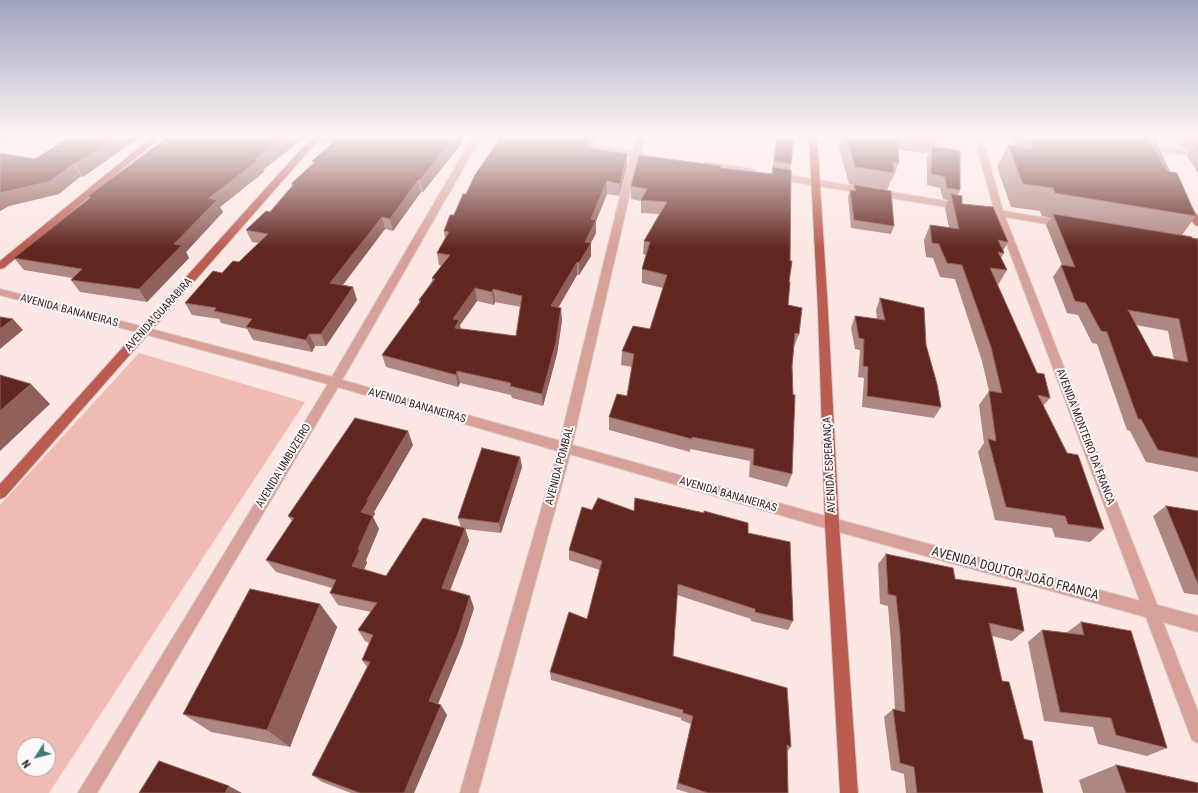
<!DOCTYPE html>
<meta charset="utf-8">
<style>
body{margin:0}
#map{position:relative;width:1198px;height:793px;overflow:hidden;background:#fce7e4;font-family:"Roboto Condensed",sans-serif}
canvas{display:block}
.north{position:absolute;left:16px;top:737px;width:40px;height:40px;box-sizing:border-box;background:#fef8f8;border:1px solid #aca5a4;border-radius:50%;rotate:234deg;font-size:11px;font-weight:700;line-height:16px;text-align:center;color:#322927}
.north::after{content:'';display:block;margin:auto;width:14px;height:18px;background:#3b7e70;clip-path:polygon(50% 0,100% 100%,50% 72%,0 100%)}
</style>
<div id="map">
<canvas width="1198" height="793"></canvas>
<div class="north">N</div>
</div>
<script>
const ctx = document.querySelector('canvas').getContext('2d');
ctx.lineJoin = 'round';
function fillPath(path, color) { ctx.fillStyle = color; ctx.fill(path, 'evenodd'); }
const shape = rows => new Path2D(rows.map(r => 'M' + r).join(''));
function trace(path, color, width, dash) { ctx.strokeStyle = color; ctx.lineWidth = width; ctx.lineCap = dash ? 'butt' : 'round'; ctx.setLineDash(dash || []); ctx.stroke(path); }
function write(font, color, halo, rows, align = 'center') {
  ctx.font = font + ' "Roboto Condensed",sans-serif'; ctx.lineWidth = 4; ctx.setLineDash([]); ctx.textBaseline = 'middle'; ctx.strokeStyle = halo; ctx.fillStyle = color; for (const [text, x, y, turn = 0] of rows) {
    ctx.save(); ctx.translate(x, y); ctx.rotate((+turn || 0) * Math.PI / 180); ctx.textAlign = isNaN(turn) ? turn : align; if (halo) ctx.strokeText(text, 0, 0); ctx.fillText(text, 0, 0); ctx.restore();
  }
}
const built = shape([
 [931,137,958,137,964,160,936,155]
]);
const green = shape([
 [139,353,305,402,49,793,0,793,0,505],
 [24,745,48,745,48,769,24,769]
]);
const minor = shape([
 [0,137,10,137,0,143,0,137],
 [473,137,481,137,342,380,560,441,630,156,576,147,572,145,576,143,632,151,638,137,646,137,640,152,646,155,645,157,638,157,572,445,832,518,1140,601,996,215,775,179,771,176,775,173,994,209,974,137,982,137,1003,211,1065,221,1070,224,1065,227,1005,217,1157,605,1198,616,1198,632,1163,622,1198,712,1198,743,1192,740,1146,617,832,530,570,454,478,793,460,793,558,451,338,387,97,793,78,793,328,384,0,295,0,289,332,377,473,137],
 [1141,145,1198,152,1198,156,1144,149,1140,147,1141,145],
 [706,162,753,169,757,172,753,175,703,167,702,165,706,162]
]);
const major = shape([
 [152,137,161,137,4,268,0,269,0,261,152,137],
 [312,137,321,137,5,497,0,499,0,484,312,137],
 [809,137,817,137,828,311,839,524,858,793,840,793,825,524,818,311,809,137],
 [1148,137,1156,137,1159,149,1174,180,1173,182,1170,183,1166,180,1151,149,1148,137],
 [1186,203,1189,204,1198,216,1198,226,1195,225,1181,206,1186,203]
]);
const wall = shape([
 [70,137,140,137,83,177,81,176,59,194,9,206,0,211,0,153,35,159],
 [168,137,310,137,307,141,301,140,263,170,264,172,220,207,223,212,186,252,189,258,147,302,80,292,71,280,72,278,24,270,14,258,89,198,88,196],
 [317,137,464,137,462,143,423,192,421,192,393,231,385,229,343,285,357,300,326,346,315,346,312,352,253,340,247,329,221,323,219,319,192,315,185,303,222,273,239,262,259,243,252,242,246,230,270,212,292,186,291,184,313,163,312,161,332,144,318,142],
 [501,137,597,137,594,143,591,143,591,149,627,154,627,166,619,196,607,194,596,221,596,233,591,243,591,256,579,275,577,275,558,307,562,320,557,354,543,406,512,398,511,395,460,383,458,387,386,367,382,355,419,303,419,300,432,281,432,278,442,266,439,265,437,253,445,238,444,231,454,215],
 [477,301,494,305,495,302,521,307,516,336,461,329,460,325],
 [776,137,794,137,791,164,790,169,788,305,799,334,794,347,792,366,792,474,787,487,749,477,750,461,690,449,690,452,609,430,609,417,627,396,632,367,621,365,622,351,650,329,663,288,642,283,642,269,646,255,643,254,644,241,659,214,641,213,641,201,631,199,631,186,721,168,772,174],
 [842,137,938,137,934,147,960,190,958,195,962,204,1008,242,1003,251,1004,253,1001,258,1007,270,998,285,997,284,1037,373,1050,398,1043,406,1104,529,1090,542,1055,537,1052,528,995,520,978,452,984,443,979,405,989,391,982,361,955,279,940,277,933,258,926,257,924,240,930,225,949,228,945,208,948,200,943,199,940,188,927,185,927,157,929,153,898,150,899,163,892,180,891,180,887,190,849,184,839,148],
 [1012,137,1147,137,1167,171,1196,216,1182,235,1198,239,1198,472,1146,462,1130,431,1127,430,1097,344,1092,343,1078,315,1067,313,1053,277,1061,265,1062,265,1046,225,1051,218,1042,216,1040,211,1011,207,997,167,1008,145,1015,146],
 [1136,325,1168,331,1174,360,1153,356],
 [1175,137,1198,137,1198,173,1187,156,1191,150,1181,148,1176,140],
 [854,185,894,226,891,234,851,228,848,197,850,190,853,190],
 [880,298,926,345,941,407,934,418,862,407,864,378,858,377,860,350,855,349,851,328,855,316,877,319,876,310],
 [413,445,374,512,375,514,373,517,379,529,366,560,367,563,364,569,386,576,461,527,458,518,520,457,522,467,501,533,465,529,469,541,450,591,474,608,462,645,438,704,447,715,414,793,351,793,322,782,312,775,367,667,362,660,369,643,365,641,358,630,371,612,338,605,330,593,332,588,276,572,266,560,292,521,288,516],
 [1166,506,1198,511,1198,595,1184,593,1153,516],
 [634,511,748,533,793,621,788,630,751,621,751,619,677,595,673,656,791,747,787,752,788,793,689,793,676,789,691,724,681,720,681,718,551,680,550,672,587,619,600,570,569,560,569,550],
 [886,554,955,579,1024,631,1012,641,992,636,1002,681,1043,793,906,793,904,774,891,770,884,717,893,709,895,709,891,643,888,606,880,604,878,564],
 [320,604,337,627,290,747,211,732,183,714],
 [1081,622,1167,748,1147,756,1098,744,1093,727,1044,721,1028,642,1042,630,1066,633],
 [1116,765,1198,793,1083,793,1079,780]
]);
const shadedWall = shape([
 [116,137,140,137,83,177,75,164],
 [285,137,300,137,301,140,263,170,264,172,220,207,223,212,186,252,189,258,147,302,139,289,209,198,255,159],
 [305,137,310,137,307,141],
 [455,137,464,137,462,143,423,192,420,180],
 [594,137,597,137,594,143],
 [591,138,591,150,587,148],
 [627,154,627,166,619,196,620,184],
 [73,164,81,176,59,194,9,206,0,211,0,193],
 [418,180,421,192,393,231,390,219],
 [607,181,607,194,596,221,596,233,589,246,591,243,591,256,579,275,579,263,591,219],
 [382,217,385,229,335,295,330,283],
 [577,262,577,275,552,319,551,306],
 [353,287,357,300,326,346,321,334],
 [475,288,477,301,460,325,461,332,458,340,453,319],
 [493,289,495,302,494,305,492,292],
 [561,308,562,320,557,354,543,406,542,394],
 [13,319,23,330,0,349,0,329],
 [309,334,315,346,312,352,306,340],
 [457,371,460,383,458,387,456,375],
 [31,384,50,404,0,451,0,411],
 [408,431,413,445,374,512,375,514,373,517,379,529,366,560,367,563,360,578,352,566,358,549,361,512,367,500],
 [520,457,522,467,501,533,499,523],
 [465,528,469,541,446,600,442,588],
 [470,596,474,608,462,645,435,711,429,701],
 [320,604,337,627,290,747,267,730],
 [441,705,447,715,414,793,404,793],
 [229,786,242,793,225,793]
]);
const building = shape([
 [70,137,116,137,75,164,73,164,51,181,0,193,0,153,35,159,70,137],
 [168,137,285,137,255,159,259,160,209,198,217,200,174,244,182,245,139,289,71,280,82,269,14,258,91,197,88,196,168,137],
 [339,137,455,137,420,180,418,180,390,219,382,217,330,283,353,287,321,334,309,334,306,340,246,327,252,319,214,311,216,308,185,303,213,271,222,273,233,261,239,262,268,234,246,230,266,211,270,212,294,184,291,184,315,162,312,161,339,137],
 [501,137,583,137,591,138,587,148,627,154,620,184,607,181,591,219,596,220,585,242,591,243,579,263,577,262,551,306,561,308,556,342,542,394,510,386,511,383,457,371,456,375,382,355,421,301,419,300,435,279,432,278,450,255,437,253,449,232,444,231,450,215,454,215,463,194,466,194,475,175,501,137],
 [475,288,492,292,493,289,522,296,516,336,455,328,459,320,453,319,475,288],
 [777,137,794,137,791,164,774,161,777,137],
 [846,137,897,137,899,163,893,162,894,173,855,167,846,137],
 [1029,137,1147,137,1167,171,1177,173,1196,216,1055,193,1053,188,1023,184,1008,145,1033,149,1029,137],
 [1189,137,1198,137,1198,138,1189,137],
 [1195,145,1198,145,1198,150,1195,145],
 [932,146,960,151,960,190,947,188,945,177,931,174,932,146],
 [639,155,721,166,720,168,772,174,773,167,791,170,790,261,792,261,789,282,790,282,788,305,802,308,799,334,795,333,792,366,793,395,795,395,792,474,753,465,754,449,692,437,692,439,609,417,617,394,627,396,634,354,622,351,633,326,650,329,667,275,642,269,650,242,644,241,667,202,641,200,647,189,631,186,639,155],
 [854,185,891,191,894,226,854,220,850,190,856,191,854,185],
 [951,194,962,196,962,204,993,207,1008,242,998,240,1004,253,998,252,1007,270,990,268,1037,373,1044,374,1050,398,1038,395,1067,453,1078,455,1104,529,1068,524,1065,516,1006,507,988,439,996,441,989,391,1002,393,991,347,962,265,947,263,939,244,932,243,930,225,959,229,951,194],
 [1053,214,1192,237,1192,238,1198,239,1198,458,1158,450,1141,419,1138,419,1107,332,1101,331,1086,303,1075,301,1061,265,1075,267,1053,214],
 [1128,310,1179,319,1188,362,1153,356,1128,310],
 [880,298,924,308,926,345,937,384,941,407,867,396,868,367,863,366,864,339,859,338,855,316,885,320,880,298],
 [0,317,13,319,0,329,0,317],
 [0,375,31,384,0,411,0,375],
 [355,418,408,431,367,500,369,500,361,512,373,516,358,549,360,550,352,566,386,576,423,518,465,528,442,588,470,596,458,634,429,701,441,705,404,793,360,793,312,775,370,662,362,660,373,635,358,630,377,603,330,593,336,580,266,560,294,518,288,516,355,418],
 [482,448,520,457,499,523,458,518,482,448],
 [598,498,634,511,635,498,704,513,704,511,748,523,748,533,790,542,793,621,755,612,755,609,678,584,673,656,787,688,791,747,787,745,788,793,708,793,678,783,693,716,683,713,683,710,550,672,569,612,587,619,602,561,569,550,582,507,592,510,598,498],
 [1166,506,1198,511,1198,584,1166,506],
 [886,554,953,568,955,579,1016,588,1024,631,989,623,1002,681,1009,682,1024,739,1032,741,1043,793,917,793,914,767,900,763,893,709,905,712,900,633,896,596,888,594,886,554],
 [250,589,320,604,267,730,183,714,250,589],
 [1081,622,1131,631,1167,748,1116,735,1111,718,1060,712,1042,630,1084,635,1081,622],
 [159,761,229,786,225,793,139,793,159,761],
 [1116,765,1198,783,1198,793,1126,793,1116,765]
]);
const streetNames = [
 ["AVENIDA BANANEIRAS",69,311,15],
 ["AVENIDA GUARABIRA",159,315,-48],
 ["AVENIDA BANANEIRAS",417,406,16],
 ["AVENIDA MONTEIRO DA FRANCA",1085,437,69],
 ["AVENIDA ESPERANÇA",830,465,-93],
 ["AVENIDA UMBUZEIRO",284,466,-59],
 ["AVENIDA POMBAL",560,466,-75],
 ["AVENIDA BANANEIRAS",728,495,16]
];
const nearStreetnames = [
 ["AVENIDA DOUTOR JOÃO FRANCA",1015,574,15]
];
fillPath(built, '#fad7d2');
fillPath(green, '#f0bbb3');
trace(minor, '#d8c5c2', 2);
trace(major, '#d8c5c2', 2);
fillPath(minor, '#d7a098');
fillPath(major, '#bb5c51');
fillPath(wall, '#ae8682');
fillPath(shadedWall, '#90605b');
fillPath(building, '#612620');
trace(building, '#90605b', 1);
const sky = ctx.createLinearGradient(0, 0, 0, 248);
sky.addColorStop(0, '#9ea3be');
sky.addColorStop(0.55, '#fef4f3');
sky.addColorStop(1, '#fef4f300');
ctx.fillStyle = sky;
ctx.fillRect(0, 0, 1198, 248);
write('11px', '#322927', '#fef8f8', streetNames);
write('13px', '#322927', '#fef8f8', nearStreetnames);
</script>
